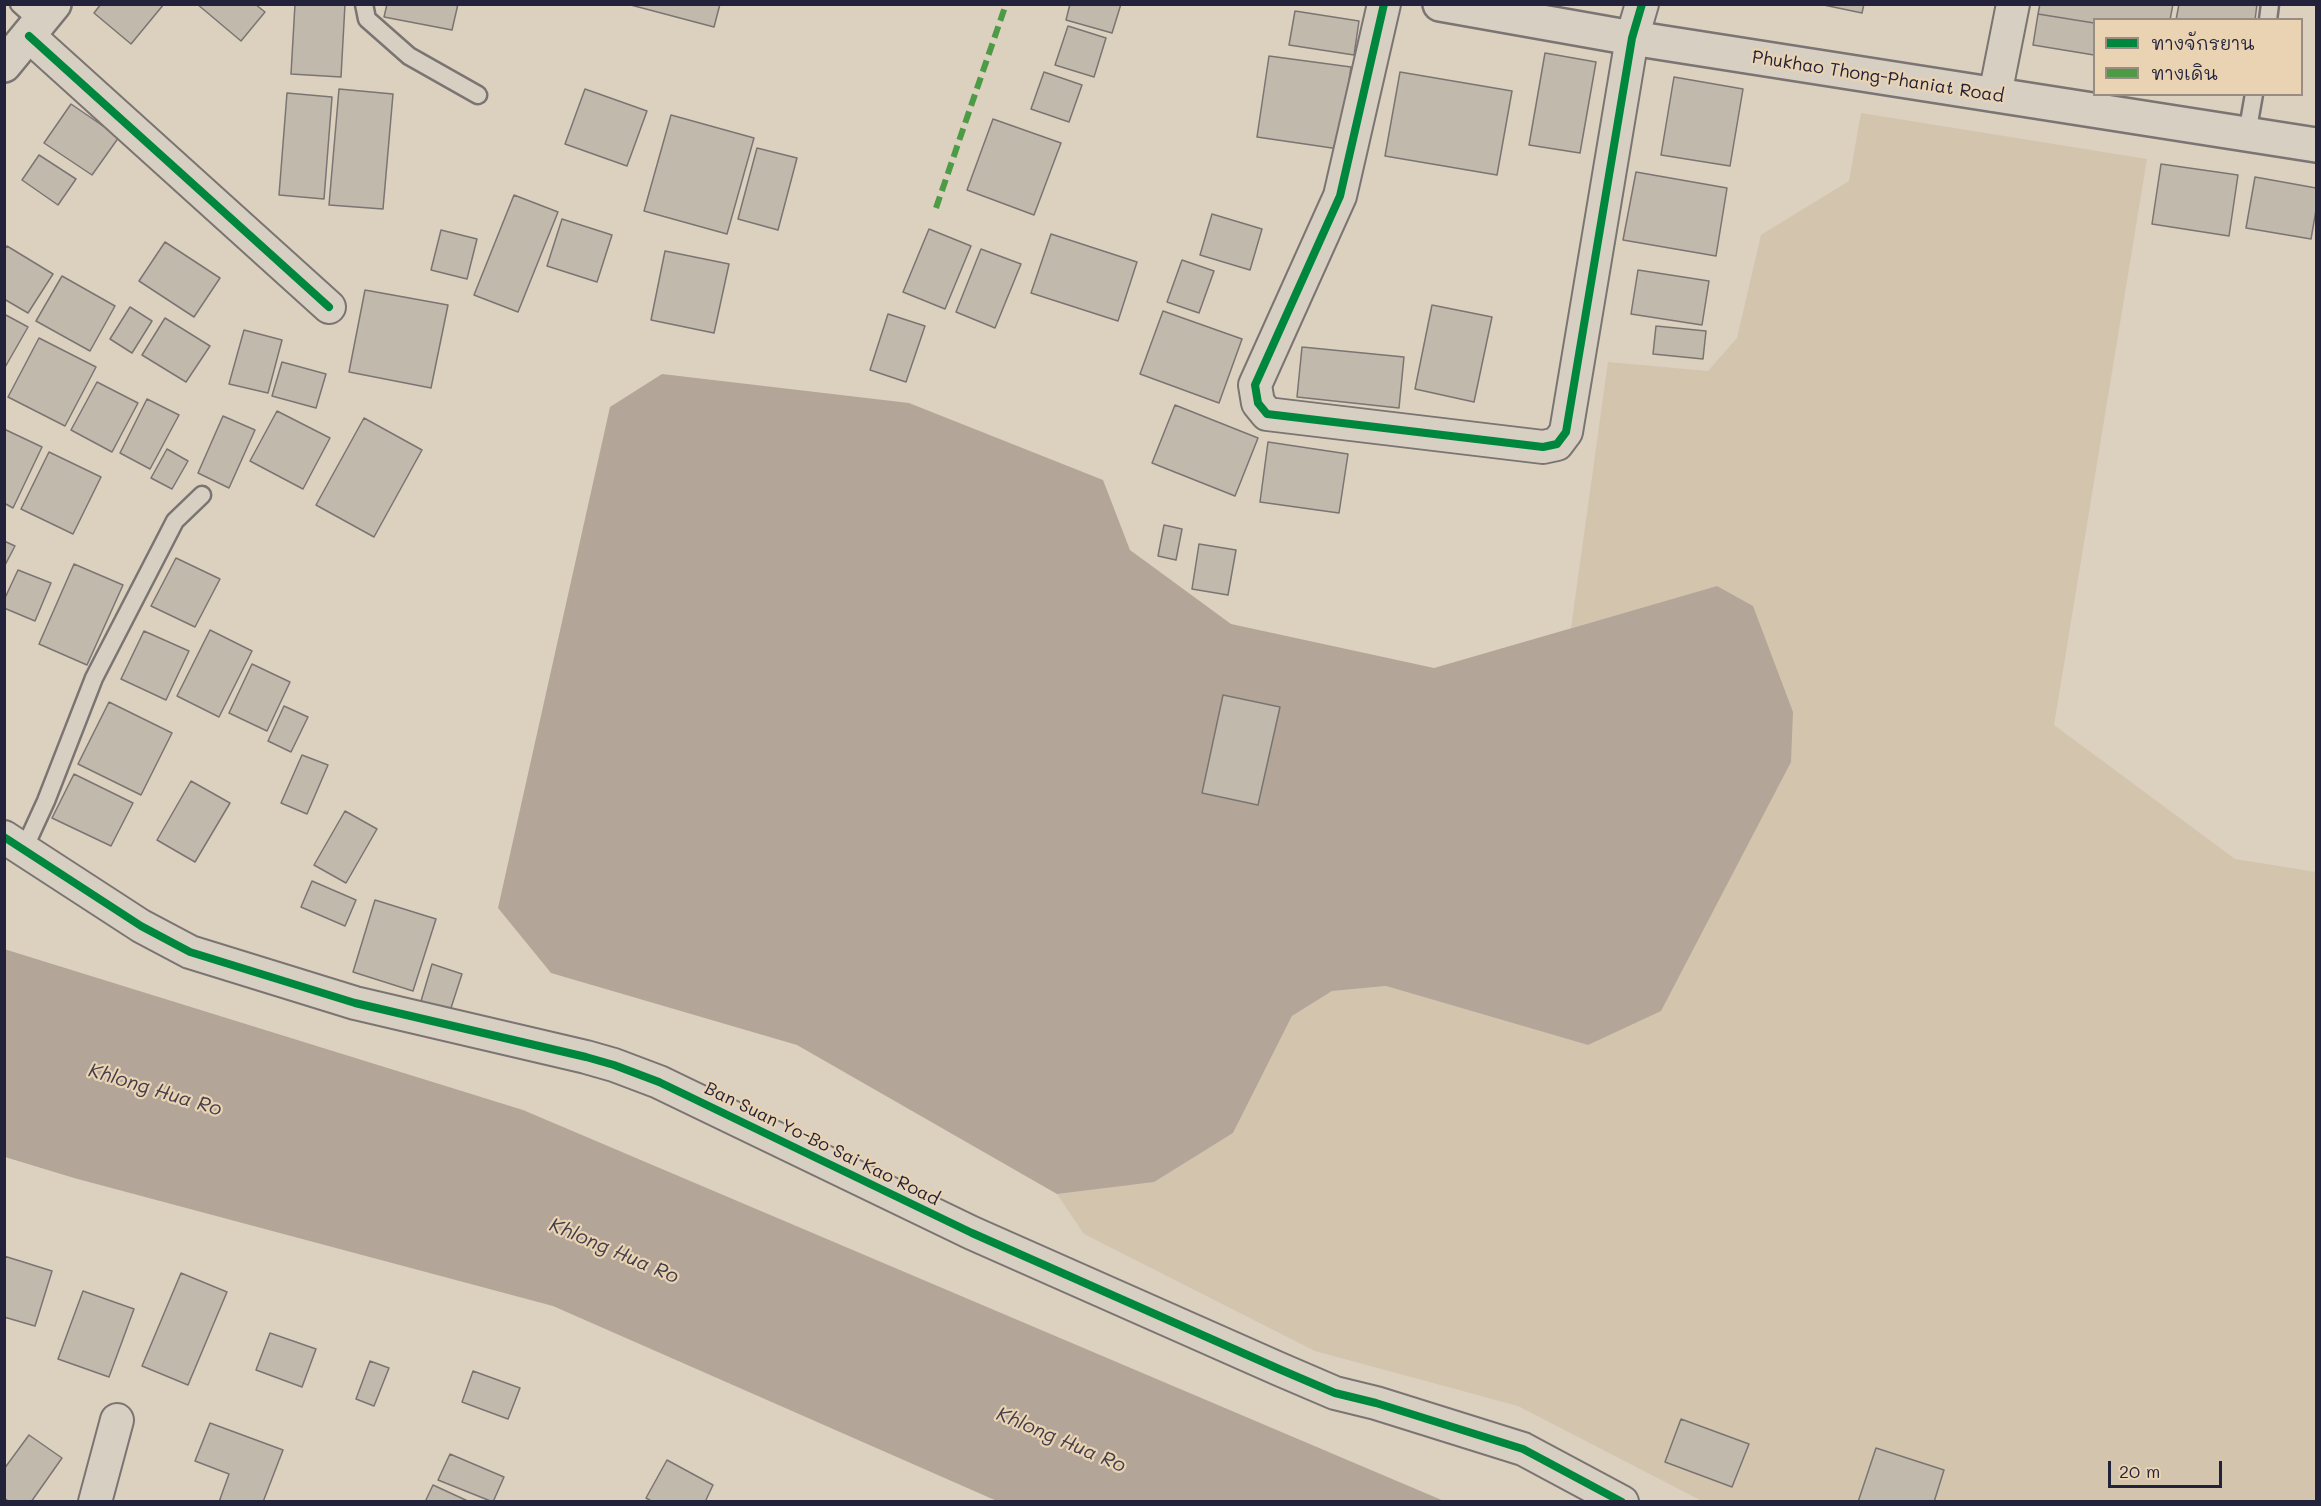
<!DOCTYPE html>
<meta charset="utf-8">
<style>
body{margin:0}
#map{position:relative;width:2321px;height:1506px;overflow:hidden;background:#dcd0bf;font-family:Mali,"Playpen Sans Thai",sans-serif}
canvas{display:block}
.frame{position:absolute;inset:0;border:6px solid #22223b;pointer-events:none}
.legend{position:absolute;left:2093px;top:18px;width:210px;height:78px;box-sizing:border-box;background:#e9d3b2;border:2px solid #998c82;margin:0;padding:8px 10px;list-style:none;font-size:18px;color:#22223b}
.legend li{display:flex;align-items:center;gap:12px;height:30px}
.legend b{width:30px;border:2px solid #998c82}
.scale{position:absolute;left:2108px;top:1461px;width:114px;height:27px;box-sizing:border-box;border:3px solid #22223b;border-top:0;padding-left:8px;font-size:18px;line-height:21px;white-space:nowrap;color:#22223b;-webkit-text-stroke:4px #e9d3b2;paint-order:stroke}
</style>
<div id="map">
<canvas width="2321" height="1506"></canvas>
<div class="frame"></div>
<ul class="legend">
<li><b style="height:8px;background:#00873e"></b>ทางจักรยาน</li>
<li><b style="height:8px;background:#4d9b45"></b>ทางเดิน</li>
</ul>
<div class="scale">20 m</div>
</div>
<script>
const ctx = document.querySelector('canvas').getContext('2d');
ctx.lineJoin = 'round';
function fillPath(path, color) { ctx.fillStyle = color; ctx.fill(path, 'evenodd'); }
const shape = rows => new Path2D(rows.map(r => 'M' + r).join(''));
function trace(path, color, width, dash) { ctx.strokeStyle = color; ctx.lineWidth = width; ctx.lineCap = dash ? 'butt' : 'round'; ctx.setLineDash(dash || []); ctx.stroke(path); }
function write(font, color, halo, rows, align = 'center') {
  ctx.font = font + ' Mali,sans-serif'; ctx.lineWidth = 4.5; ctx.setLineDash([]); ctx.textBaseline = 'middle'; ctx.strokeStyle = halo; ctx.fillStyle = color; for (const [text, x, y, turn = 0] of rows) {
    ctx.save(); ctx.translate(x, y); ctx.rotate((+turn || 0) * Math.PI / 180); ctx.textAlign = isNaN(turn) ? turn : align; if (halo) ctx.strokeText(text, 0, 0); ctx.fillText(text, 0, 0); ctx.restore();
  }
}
const green = shape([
 [1861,113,2147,159,2054,725,2235,859,2316,872,2316,1501,1702,1501,1518,1406,1315,1351,1084,1234,1057,1194,1154,1181,1233,1133,1292,1016,1332,991,1386,986,1588,1045,1718,586,1571,628,1608,362,1708,371,1737,338,1761,235,1849,181]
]);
const water = shape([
 [662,374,909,403,1103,480,1130,550,1231,624,1434,668,1717,586,1753,606,1793,712,1791,762,1661,1011,1588,1045,1386,986,1332,991,1292,1016,1233,1133,1154,1182,1057,1194,797,1045,551,973,498,908,610,407],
 [4,949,523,1110,1444,1501,997,1501,553,1306,74,1178,5,1157]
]);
const building = shape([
 [101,4,164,4,131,44,94,13,101,4],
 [197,4,255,4,265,12,241,41,197,4],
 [295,4,345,4,341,77,291,74,295,4],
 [387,4,458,4,452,30,384,17,387,4],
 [627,4,720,4,714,27,627,4],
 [1070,4,1121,4,1112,33,1066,20,1070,4],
 [1819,4,1864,4,1862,13,1819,4],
 [2040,4,2173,4,2170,20,2094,20,2094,23,2038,14,2040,4],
 [2179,4,2257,4,2255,20,2176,20,2179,4],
 [1295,11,1359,21,1354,55,1289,45,1295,11],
 [2038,14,2094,23,2094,55,2033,45,2038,14],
 [1068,26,1106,38,1094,77,1055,65,1068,26],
 [1545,53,1596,62,1580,153,1529,145,1545,53],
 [1269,56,1351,67,1339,149,1257,137,1269,56],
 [1044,72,1082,85,1069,122,1031,109,1044,72],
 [1400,72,1512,91,1497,175,1385,156,1400,72],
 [1674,77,1743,89,1730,166,1661,155,1674,77],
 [339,89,393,94,383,209,329,205,339,89],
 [585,89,647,111,627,166,565,144,585,89],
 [287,93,332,97,324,199,279,195,287,93],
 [71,104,119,137,92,175,44,143,71,104],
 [671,115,754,138,727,234,644,211,671,115],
 [993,119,1061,143,1034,215,967,190,993,119],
 [757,148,797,158,778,230,738,219,757,148],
 [39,155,76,179,58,205,22,180,39,155],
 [2161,164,2238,175,2229,236,2152,224,2161,164],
 [1636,172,1727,188,1716,256,1623,240,1636,172],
 [2255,177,2316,188,2316,210,2311,239,2246,228,2255,177],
 [514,195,558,212,518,312,474,295,514,195],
 [1212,214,1262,229,1250,270,1200,255,1212,214],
 [562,219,612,235,597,282,547,266,562,219],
 [929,229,971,246,945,309,903,292,929,229],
 [441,230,477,239,467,279,431,270,441,230],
 [1051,234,1137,262,1118,321,1031,293,1051,234],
 [165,242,220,278,194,317,139,281,165,242],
 [7,246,53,274,28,313,4,299,4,250,7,246],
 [981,249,1021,264,995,328,956,312,981,249],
 [665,251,729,264,714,333,651,320,665,251],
 [1182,260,1214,271,1199,313,1167,302,1182,260],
 [1638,270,1709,281,1702,325,1631,314,1638,270],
 [62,276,115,306,90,351,36,321,62,276],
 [365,290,448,305,431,388,349,372,365,290],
 [1432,305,1492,317,1474,402,1415,389,1432,305],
 [130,307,152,321,132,353,110,339,130,307],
 [1163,311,1242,339,1219,403,1140,374,1163,311],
 [4,314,28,327,4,369,4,314],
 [888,314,925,326,906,382,870,370,888,314],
 [165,318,210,346,186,382,142,355,165,318],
 [1656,326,1706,331,1703,359,1653,354,1656,326],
 [244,330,282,340,268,393,229,384,244,330],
 [39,338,96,367,65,426,8,397,39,338],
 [1302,347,1404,357,1399,408,1297,397,1302,347],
 [282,362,326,374,316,408,272,396,282,362],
 [97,382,138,403,112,452,71,430,97,382],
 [147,399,179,415,150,469,120,453,147,399],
 [1175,405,1258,438,1235,496,1152,463,1175,405],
 [277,411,330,438,303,489,250,461,277,411],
 [223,416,255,430,229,488,198,473,223,416],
 [364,418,422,450,374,537,316,505,364,418],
 [4,429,42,447,13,508,4,503,4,429],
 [1268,442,1348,454,1339,513,1260,502,1268,442],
 [167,449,188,461,172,489,151,478,167,449],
 [49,452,101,477,73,534,21,509,49,452],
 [1164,525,1182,529,1176,560,1158,556,1164,525],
 [4,541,15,546,4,567,4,541],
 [1199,544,1236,550,1228,595,1192,589,1199,544],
 [176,558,220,579,195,627,151,606,176,558],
 [74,564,123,585,87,665,39,644,74,564],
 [18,570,51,583,35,621,4,608,4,600,18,570],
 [210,630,252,651,219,717,177,696,210,630],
 [144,631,189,651,166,700,121,679,144,631],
 [252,664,290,682,267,731,229,713,252,664],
 [1223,695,1280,707,1258,805,1202,793,1223,695],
 [109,702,172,733,141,795,78,764,109,702],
 [284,706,308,717,291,752,268,741,284,706],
 [302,755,328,765,307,814,281,803,302,755],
 [74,774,133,803,111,846,52,818,74,774],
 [191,781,230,803,195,862,157,840,191,781],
 [345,811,377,829,346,883,314,865,345,811],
 [312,881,356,900,345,926,301,907,312,881],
 [375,900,436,919,413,991,353,972,375,900],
 [432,964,462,974,450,1011,421,1001,432,964],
 [4,1256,52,1271,35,1326,4,1317,4,1256],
 [181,1273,227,1292,188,1385,142,1366,181,1273],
 [83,1291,134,1309,109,1377,58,1359,83,1291],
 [270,1333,316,1349,302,1387,256,1370,270,1333],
 [370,1361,389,1368,374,1406,356,1399,370,1361],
 [473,1371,520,1388,508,1419,462,1402,473,1371],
 [1681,1419,1749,1444,1732,1487,1665,1462,1681,1419],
 [210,1423,283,1450,263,1502,219,1502,229,1474,195,1461,210,1423],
 [29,1435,62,1458,31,1502,10,1502,4,1498,4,1469,29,1435],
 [1876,1448,1944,1470,1934,1502,1858,1502,1876,1448],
 [450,1454,504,1477,493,1502,438,1480,450,1454],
 [667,1460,713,1485,705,1502,653,1502,646,1498,667,1460],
 [433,1485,470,1502,425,1502,433,1485]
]);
const lane = shape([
 [19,4,40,23],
 [364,4,367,19,409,56,478,95],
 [2268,20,2270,4],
 [2247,134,2254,94],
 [24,849,46,801,94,678,175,521,202,495]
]);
const street = shape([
 [1384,4,1340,196,1255,385,1258,403,1267,414,1543,447,1557,444,1566,432,1632,38,1642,4],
 [29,36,329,307],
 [1995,95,2013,4],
 [4,837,141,926,190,952,355,1003,586,1057,614,1065,659,1082,972,1233,1279,1369,1335,1393,1376,1403,1523,1449,1622,1502],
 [95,1502,117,1420]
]);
const secondary = shape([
 [1440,4,1632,38,2316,145],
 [4,65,54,4]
]);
const quiet = shape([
 [936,208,1006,4]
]);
const cycleway = shape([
 [1384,4,1340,196,1255,385,1258,403,1267,414,1543,447,1557,444,1566,432,1632,38,1642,4],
 [29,36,329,307],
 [4,837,141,926,190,952,355,1003,586,1057,614,1065,659,1082,972,1233,1279,1369,1335,1393,1376,1403,1523,1449,1622,1502]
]);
const streetNames = [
 ["Phukhao Thong-Phaniat Road",1878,77,9],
 ["Ban Suan Yo-Bo Sai Kao Road",822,1144,26]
];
const waterNames = [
 ["Khlong Hua Ro",155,1090,17],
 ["Khlong Hua Ro",614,1251,23],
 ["Khlong Hua Ro",1061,1440,23]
];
fillPath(green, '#d3c4ae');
fillPath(water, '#b3a698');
fillPath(building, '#c2b9ad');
trace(building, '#7a7572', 1.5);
trace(lane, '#7a7572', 21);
trace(street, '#7a7572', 36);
trace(secondary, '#7a7572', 38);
trace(lane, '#d8cfc3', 16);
trace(street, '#d8cfc3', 32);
trace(secondary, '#d8cfc3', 33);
trace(quiet, '#4d9b45', 6, [12, 6]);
trace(cycleway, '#00873e', 8);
write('18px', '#22223b', '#e9d3b2', streetNames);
write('italic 20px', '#423e4e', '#e9d3b2', waterNames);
</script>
